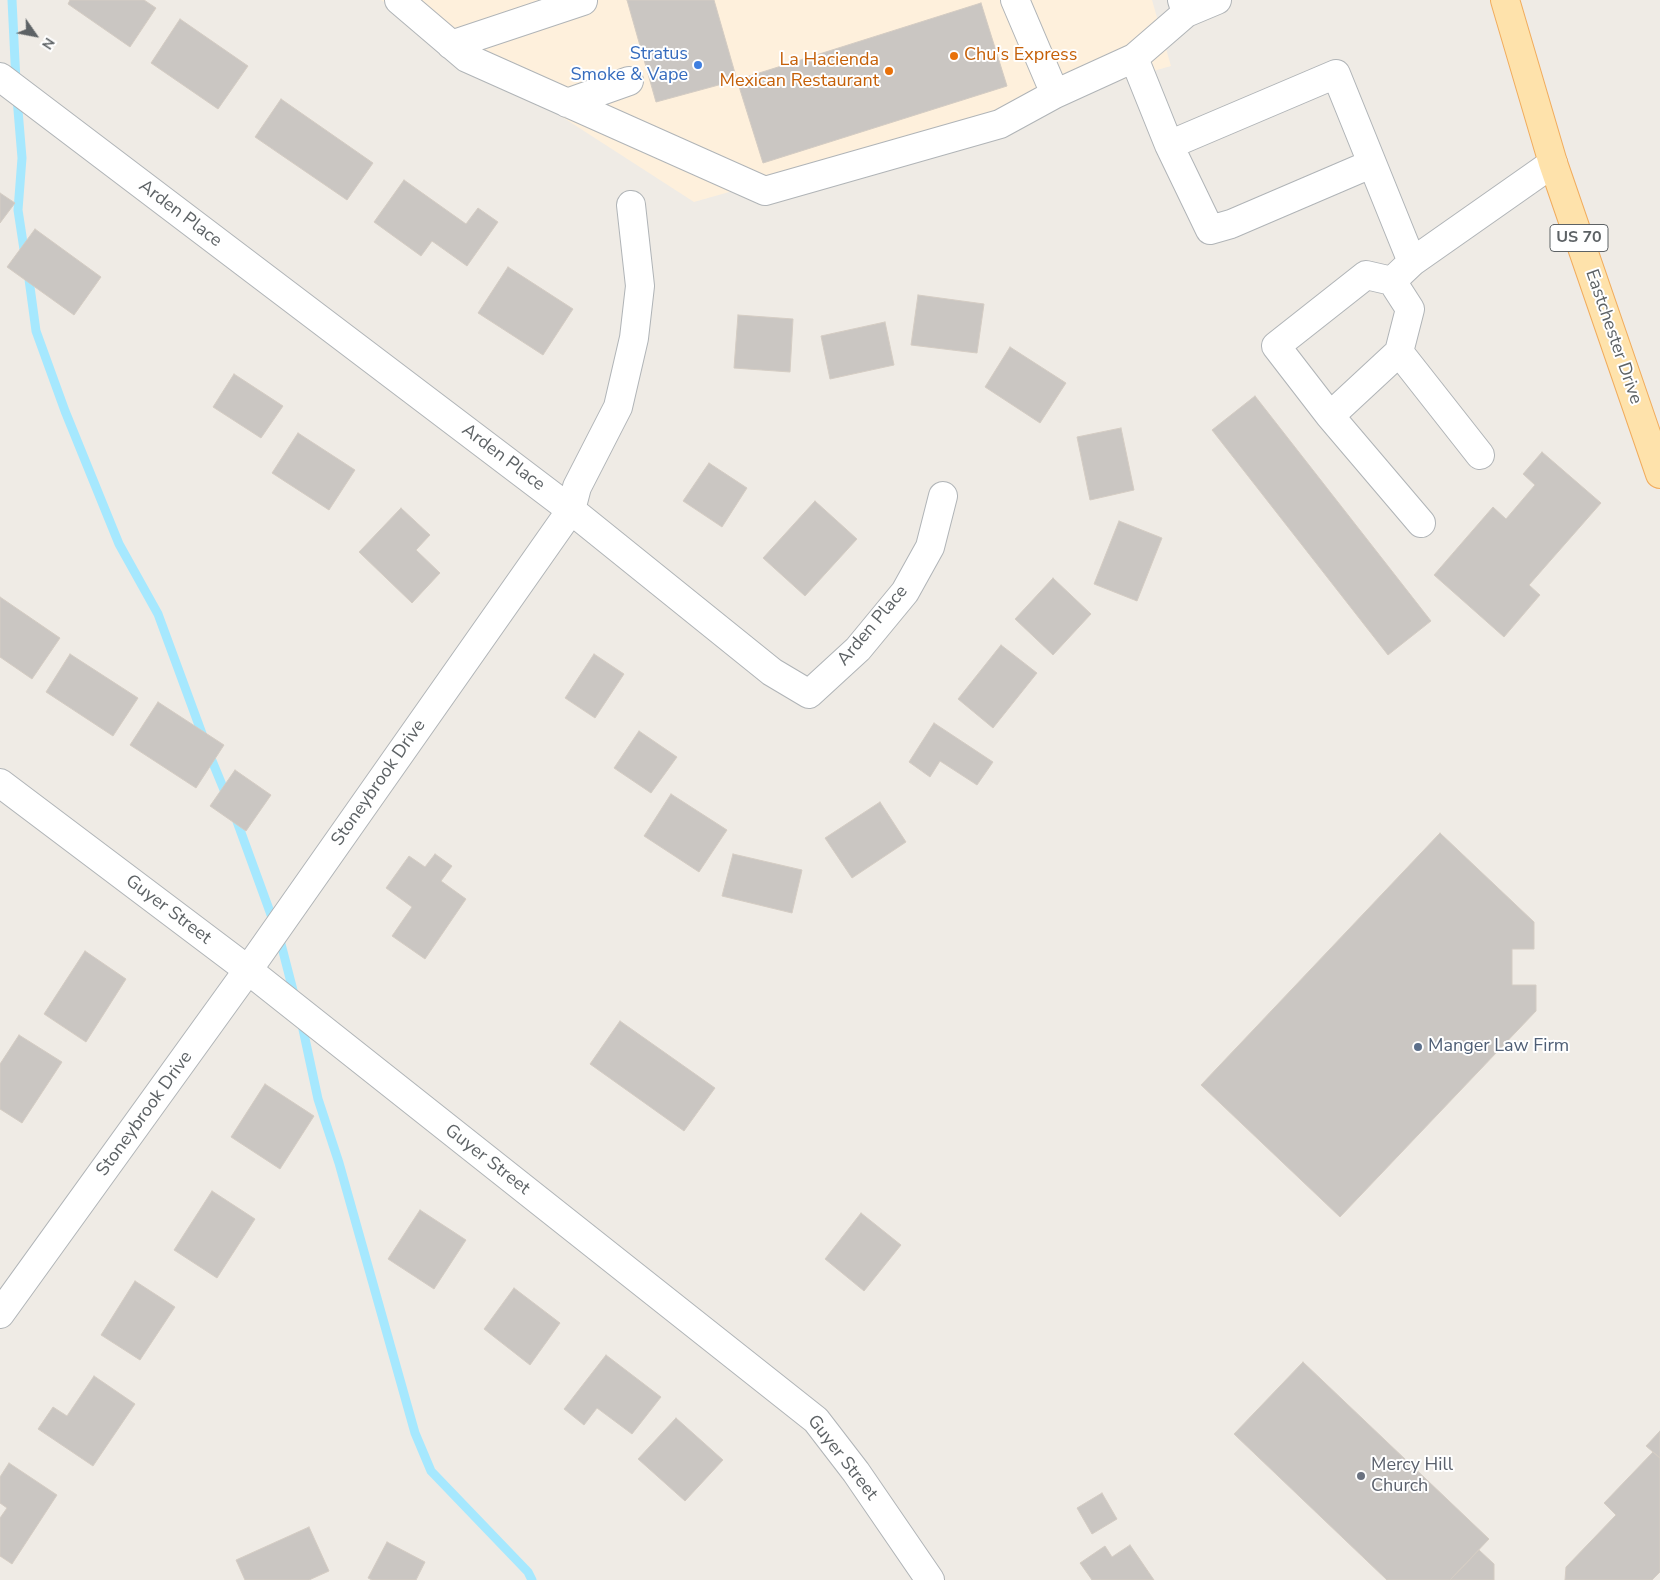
<!DOCTYPE html>
<style>
body{margin:0}
#map{position:relative;width:1660px;height:1580px;overflow:hidden;background:#efebe5;font-family:"Nunito Sans",sans-serif}
canvas{display:block}
.north{position:absolute;left:10px;top:10px;width:50px;height:50px;-webkit-text-stroke:4px #fff;paint-order:stroke;rotate:123deg;font-size:14px;font-weight:700;line-height:20px;text-align:center;color:#5d6265}
.north::after{content:'';display:block;margin:auto;width:18px;height:22px;background:#5d6265;clip-path:polygon(50% 0,100% 100%,50% 72%,0 100%)}
</style>
<div id="map">
<canvas width="1660" height="1580"></canvas>
<div class="north">N</div>
</div>
<script>
const ctx = document.querySelector('canvas').getContext('2d');
ctx.lineJoin = 'round';
function fillPath(path, color) { ctx.fillStyle = color; ctx.fill(path, 'evenodd'); }
const shape = rows => new Path2D(rows.map(r => 'M' + r).join(''));
function trace(path, color, width, dash) { ctx.strokeStyle = color; ctx.lineWidth = width; ctx.lineCap = dash ? 'butt' : 'round'; ctx.setLineDash(dash || []); ctx.stroke(path); }
function write(font, color, halo, rows, align = 'center') {
  ctx.font = font + ' "Nunito Sans",sans-serif'; ctx.lineWidth = 4; ctx.setLineDash([]); ctx.textBaseline = 'middle'; ctx.strokeStyle = halo; ctx.fillStyle = color; for (const [text, x, y, turn = 0] of rows) {
    ctx.save(); ctx.translate(x, y); ctx.rotate((+turn || 0) * Math.PI / 180); ctx.textAlign = isNaN(turn) ? turn : align; if (halo) ctx.strokeText(text, 0, 0); ctx.fillText(text, 0, 0); ctx.restore();
  }
}
const commercial = shape([
 [381,0,1152,0,1171,66,694,202]
]);
const stream = shape([
 [12,0,16,82],
 [17,98,22,158,18,210,25,256],
 [28,272,36,331,65,411,119,544,158,614,204,739],
 [208,751,227,797],
 [235,816,274,923],
 [279,936,295,998],
 [301,1020,318,1099,339,1163,415,1433,431,1471,528,1572,532,1580]
]);
const building = shape([
 [70,0,144,0,156,8,130,47,68,4,70,0],
 [627,0,714,0,737,80,656,102,627,0],
 [981,3,1007,86,763,163,737,80,981,3],
 [180,19,248,66,218,109,151,63,180,19],
 [281,99,373,163,347,200,255,137,281,99],
 [404,180,466,224,478,208,498,222,467,266,432,241,421,256,374,222,404,180],
 [0,193,15,203,0,223,0,193],
 [35,229,101,277,74,315,7,267,35,229],
 [508,267,573,309,543,355,478,313,508,267],
 [918,295,984,304,977,353,911,345,918,295],
 [738,315,793,319,790,372,734,368,738,315],
 [885,322,894,365,830,379,821,336,885,322],
 [1010,347,1066,383,1040,423,985,387,1010,347],
 [234,374,283,406,261,438,213,407,234,374],
 [1255,396,1431,621,1388,655,1212,430,1255,396],
 [1121,428,1134,490,1090,500,1077,437,1121,428],
 [298,433,355,470,329,510,272,473,298,433],
 [1542,452,1601,503,1529,585,1540,595,1504,637,1434,575,1493,507,1506,519,1535,485,1523,474,1542,452],
 [709,463,747,488,722,527,683,501,709,463],
 [815,501,857,539,805,596,763,558,815,501],
 [401,508,430,535,416,550,440,573,412,603,359,552,401,508],
 [1119,521,1162,538,1137,601,1094,584,1119,521],
 [1053,578,1091,614,1053,655,1015,619,1053,578],
 [0,597,60,638,32,679,0,657,0,597],
 [1001,645,1037,673,993,728,958,699,1001,645],
 [70,654,138,698,113,736,46,692,70,654],
 [594,654,624,674,595,718,565,698,594,654],
 [158,702,224,745,196,788,130,745,158,702],
 [934,723,993,762,977,785,940,761,930,777,909,762,934,723],
 [639,731,677,757,651,793,614,768,639,731],
 [235,770,271,795,246,831,210,806,235,770],
 [671,794,727,830,699,872,644,836,671,794],
 [880,802,906,842,852,878,825,838,880,802],
 [1440,833,1534,922,1534,949,1512,949,1512,985,1536,985,1536,1011,1340,1217,1201,1085,1440,833],
 [435,854,452,866,441,881,466,899,425,959,392,936,412,907,386,888,409,856,425,867,435,854],
 [733,854,802,870,792,913,722,896,733,854],
 [85,951,126,979,86,1042,44,1014,85,951],
 [620,1021,715,1088,684,1131,590,1064,620,1021],
 [19,1035,62,1062,22,1123,0,1109,0,1064,19,1035],
 [265,1084,314,1116,280,1169,231,1137,265,1084],
 [212,1191,255,1219,217,1278,174,1250,212,1191],
 [420,1210,466,1240,434,1289,388,1259,420,1210],
 [861,1213,901,1245,864,1291,825,1259,861,1213],
 [135,1281,175,1307,140,1360,101,1335,135,1281],
 [514,1288,560,1323,530,1365,484,1329,514,1288],
 [606,1355,661,1397,632,1434,597,1408,584,1425,564,1409,606,1355],
 [1303,1362,1489,1539,1450,1580,1387,1580,1234,1434,1303,1362],
 [94,1376,135,1404,93,1466,38,1429,53,1407,67,1416,94,1376],
 [676,1418,723,1460,685,1501,638,1459,676,1418],
 [1660,1431,1660,1458,1646,1446,1660,1431],
 [1653,1452,1660,1458,1660,1572,1652,1580,1565,1580,1566,1567,1616,1515,1604,1503,1653,1452],
 [9,1463,57,1495,12,1564,0,1556,0,1518,7,1508,0,1503,0,1477,9,1463],
 [1102,1493,1117,1519,1092,1534,1077,1508,1102,1493],
 [309,1527,329,1571,309,1580,245,1580,236,1560,309,1527],
 [387,1542,425,1562,416,1580,372,1580,368,1578,387,1542],
 [1130,1545,1154,1580,1092,1580,1080,1563,1105,1546,1112,1557,1130,1545],
 [1479,1550,1494,1564,1494,1580,1450,1580,1479,1550]
]);
const minor = shape([
 [399,0,467,58,765,191,1000,124,1055,94,1134,58,1186,13],
 [1015,0,1055,94],
 [1182,0,1186,13,1217,0],
 [451,45,583,1],
 [1134,58,1169,145,1210,230,1231,224,1371,164],
 [0,77,571,510,772,672,809,694,858,649,905,592,930,547,943,496],
 [567,103,629,81],
 [1169,145,1336,74,1412,262],
 [1399,352,1480,455],
 [1330,416,1399,352,1410,309,1392,281],
 [1421,523,1330,416,1276,346,1366,275,1392,281,1412,262,1553,163],
 [0,783,248,970,816,1420,856,1472,930,1580],
 [0,1314,248,970,571,510,577,487,618,407,634,338,640,286,631,205]
]);
const major = shape([
 [1505,0,1553,163,1660,474]
]);
const markers = [
 [954,56,5,"#e8710a"],
 [698,65,5,"#3f7fe0"],
 [889,71,5,"#e8710a"],
 [1418,1047,5,"#5c6f8a"],
 [1361,1476,5,"#6b7280"]
];
const shields = [
 [1579,238,58]
];
const shieldNames = [
 ["US 70",1579,238]
];
const shopNames = [
 ["Stratus",688,55],
 ["Smoke & Vape",688,76]
];
const foodNames = [
 ["Chu's Express",964,56],
 ["La Hacienda",879,61,"right"],
 ["Mexican Restaurant",879,82,"right"]
];
const streetNames = [
 ["Arden Place",180,214,37],
 ["Eastchester Drive",1613,337,71],
 ["Arden Place",503,458,37],
 ["Arden Place",873,626,-50],
 ["Stoneybrook Drive",379,783,-55],
 ["Guyer Street",168,910,37],
 ["Stoneybrook Drive",145,1114,-54],
 ["Guyer Street",487,1160,38],
 ["Guyer Street",842,1458,52]
];
const serviceNames = [
 ["Manger Law Firm",1428,1047]
];
const worshipNames = [
 ["Mercy Hill",1371,1466],
 ["Church",1371,1487]
];
fillPath(commercial, '#fef0dc');
trace(stream, '#a6e8fe', 9);
fillPath(building, '#cac6c2');
trace(building, '#d4ccc3', 1);
trace(minor, '#b0b4b7', 30);
trace(major, '#f1ac5d', 30);
trace(minor, '#fff', 28);
trace(major, '#fee2ab', 28);
for (const [x, y, r, color] of markers) { const dot = new Path2D(); dot.arc(x, y, r, 0, 2 * Math.PI); ctx.fillStyle = color; ctx.fill(dot); trace(dot, '#fff', 2); }
for (const [x, y, w] of shields) { const box = new Path2D(); box.roundRect(x - w / 2, y - 13.5, w, 27, 4); ctx.fillStyle = '#fff'; ctx.fill(box); trace(box, '#5d6265', 1); }
write('bold 16px', '#5d6265', null, shieldNames);
write('18px', '#366cbe', '#fff', shopNames, 'right');
write('18px', '#c56008', '#fff', foodNames, 'left');
write('18px', '#5d6265', '#fff', streetNames);
write('18px', '#4e5e75', '#fff', serviceNames, 'left');
write('18px', '#5b616d', '#fff', worshipNames, 'left');
</script>
